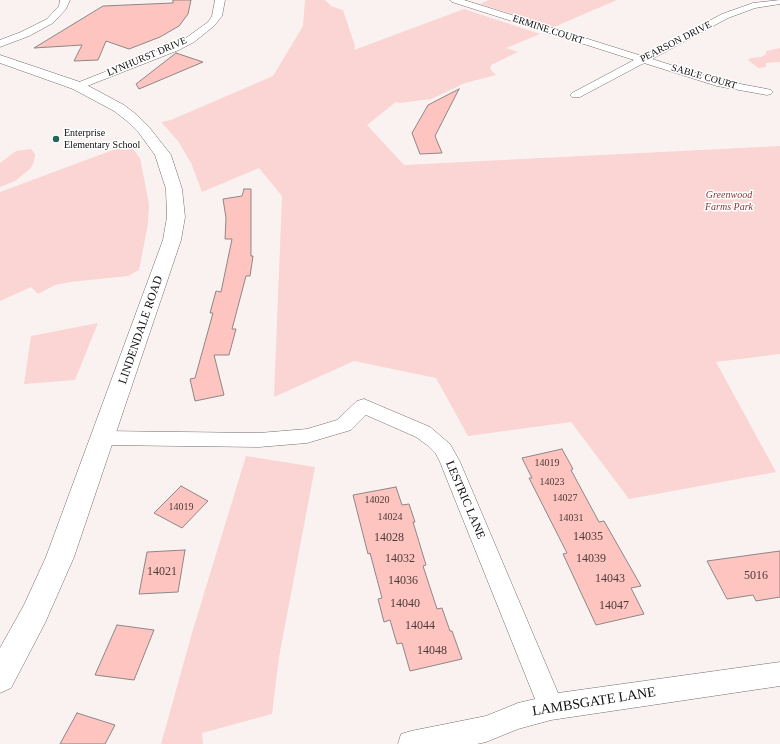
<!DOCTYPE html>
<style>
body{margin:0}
canvas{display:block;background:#f9f2f1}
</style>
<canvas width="780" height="744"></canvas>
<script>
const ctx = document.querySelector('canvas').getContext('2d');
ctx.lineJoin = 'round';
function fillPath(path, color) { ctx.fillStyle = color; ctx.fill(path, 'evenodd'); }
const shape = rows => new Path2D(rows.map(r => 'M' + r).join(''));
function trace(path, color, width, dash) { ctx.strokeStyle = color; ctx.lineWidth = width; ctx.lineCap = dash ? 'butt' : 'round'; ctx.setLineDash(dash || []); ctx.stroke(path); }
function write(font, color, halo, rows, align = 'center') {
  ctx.font = font + ' "Times New Roman",serif'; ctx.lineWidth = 3; ctx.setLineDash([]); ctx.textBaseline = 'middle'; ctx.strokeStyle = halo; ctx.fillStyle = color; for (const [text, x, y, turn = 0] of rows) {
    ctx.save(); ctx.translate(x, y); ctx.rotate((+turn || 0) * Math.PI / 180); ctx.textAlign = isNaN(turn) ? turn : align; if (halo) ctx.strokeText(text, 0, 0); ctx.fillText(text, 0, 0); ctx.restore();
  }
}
const green = shape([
 [305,0,325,0,331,6,343,10,355,46,354,50,464,9,540,34,506,48,518,52,491,65,490,69,496,75,465,83,431,99,400,103,396,102,367,125,404,165,780,146,780,354,716,362,776,472,629,499,571,422,468,436,436,378,354,361,274,397,282,196,259,168,202,192,191,163,178,141,161,122,171,120,273,76,303,26],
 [489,0,617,0,554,27,480,4],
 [780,48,780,62,766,63,766,67,758,68,748,60,751,58,761,57,766,54,766,51],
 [129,144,140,158,149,204,148,224,139,270,128,276,70,282,55,285,38,294,31,287,0,301,0,192],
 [31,149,35,154,34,162,30,169,15,181,0,187,0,163,16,151],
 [98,323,75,380,24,384,31,336],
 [246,456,315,467,279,657,272,714,202,733,203,744,161,744,192,633]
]);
const building = shape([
 [173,0,191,0,188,14,179,26,160,37,129,49,106,41,98,60,74,61,82,45,34,48,103,6,173,3,173,0],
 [176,53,203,62,139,89,136,84,176,53],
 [459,89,435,136,442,153,420,154,412,133,428,105,459,89],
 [244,189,251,189,251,256,253,256,250,276,246,276,232,329,236,329,229,355,214,355,224,395,195,401,190,379,195,378,213,313,210,313,216,291,221,292,232,239,225,239,226,218,223,199,242,196,244,189],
 [562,449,573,469,571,470,599,522,604,521,641,586,631,588,644,614,596,625,563,554,567,553,529,478,532,478,522,458,562,449],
 [181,486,208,501,182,528,154,513,181,486],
 [396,487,402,505,409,504,415,522,413,522,426,565,423,566,437,609,442,608,450,631,452,631,462,659,410,671,402,643,397,644,390,620,384,622,378,599,382,598,370,553,368,554,353,495,396,487],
 [185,550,178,592,139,594,147,552,185,550],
 [780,551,780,597,756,601,753,595,727,599,707,561,780,551],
 [117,625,154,630,134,680,95,675,117,625],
 [77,713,115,725,105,744,60,744,77,713]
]);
const minor = shape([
 [60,0,70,0,66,9,53,23,29,36,0,47,0,40,21,32,47,19,59,6,60,0],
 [215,0,225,0,222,16,214,26,194,42,179,50,82,88,74,88,72,86,74,84,171,46,186,38,208,22,212,16,215,0],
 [450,0,464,0,642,56,722,14,753,3,780,0,780,4,755,8,728,18,652,59,719,80,767,89,771,90,773,92,771,94,767,95,717,86,644,63,580,97,572,97,570,95,572,93,634,60,452,2,450,0],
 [364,399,430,427,450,444,460,462,558,693,780,662,780,686,551,720,518,729,486,742,477,744,398,744,401,734,411,731,486,716,518,703,535,699,440,462,436,454,427,445,416,437,366,415,351,430,307,443,259,447,103,445,96,443,93,438,96,433,103,431,259,433,307,429,337,420,357,401,364,399]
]);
const tertiary = shape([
 [0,55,83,83,124,105,137,115,149,127,171,155,182,189,185,217,181,240,74,557,45,623,11,688,0,693,0,648,24,605,46,557,163,240,167,217,166,189,155,155,139,133,127,121,114,111,73,89,0,63,0,55]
]);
const markers = [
 [56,139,4,"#256654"]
];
const farStreetnames = [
 ["ERMINE COURT",548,30,18],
 ["PEARSON DRIVE",676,42,-27],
 ["LYNHURST DRIVE",147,57,-23],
 ["SABLE COURT",704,77,16]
];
const farPoinames = [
 ["Enterprise",64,133],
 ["Elementary School",64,145]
];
const farParknames = [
 ["Greenwood",729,195],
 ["Farms Park",729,207]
];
const numberNames = [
 ["14019",547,463],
 ["14023",552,482],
 ["14027",565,498],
 ["14020",377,500],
 ["14019",181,507],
 ["14024",390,517],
 ["14031",571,518]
];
const streetNames = [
 ["LINDENDALE ROAD",141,330,-71],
 ["LESTRIC LANE",465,500,67]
];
const nearNumbernames = [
 ["14035",588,537],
 ["14028",389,538],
 ["14032",400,559],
 ["14039",591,559],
 ["14021",162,572],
 ["5016",756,576],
 ["14043",610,579],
 ["14036",403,581],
 ["14040",405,604],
 ["14047",614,606],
 ["14044",420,626],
 ["14048",432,651]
];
const nearStreetnames = [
 ["LAMBSGATE LANE",594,702,-9]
];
fillPath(green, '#fad5d3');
fillPath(building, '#fdc4c0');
trace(building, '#8d8786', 1);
trace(minor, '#746d6d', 1);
trace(tertiary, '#746d6d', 1);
fillPath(minor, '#fff');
fillPath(tertiary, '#fff');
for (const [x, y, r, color] of markers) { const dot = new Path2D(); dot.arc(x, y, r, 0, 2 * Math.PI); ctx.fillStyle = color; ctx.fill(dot); trace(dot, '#fff', 1.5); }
write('10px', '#100e0e', '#fff', farStreetnames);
write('10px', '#100e0e', '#fff', farPoinames, 'left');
write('italic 10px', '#883737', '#fff', farParknames);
write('10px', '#4b3c3a', null, numberNames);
write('12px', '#100e0e', '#fff', streetNames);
write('12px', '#4b3c3a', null, nearNumbernames);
write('14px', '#100e0e', '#fff', nearStreetnames);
</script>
